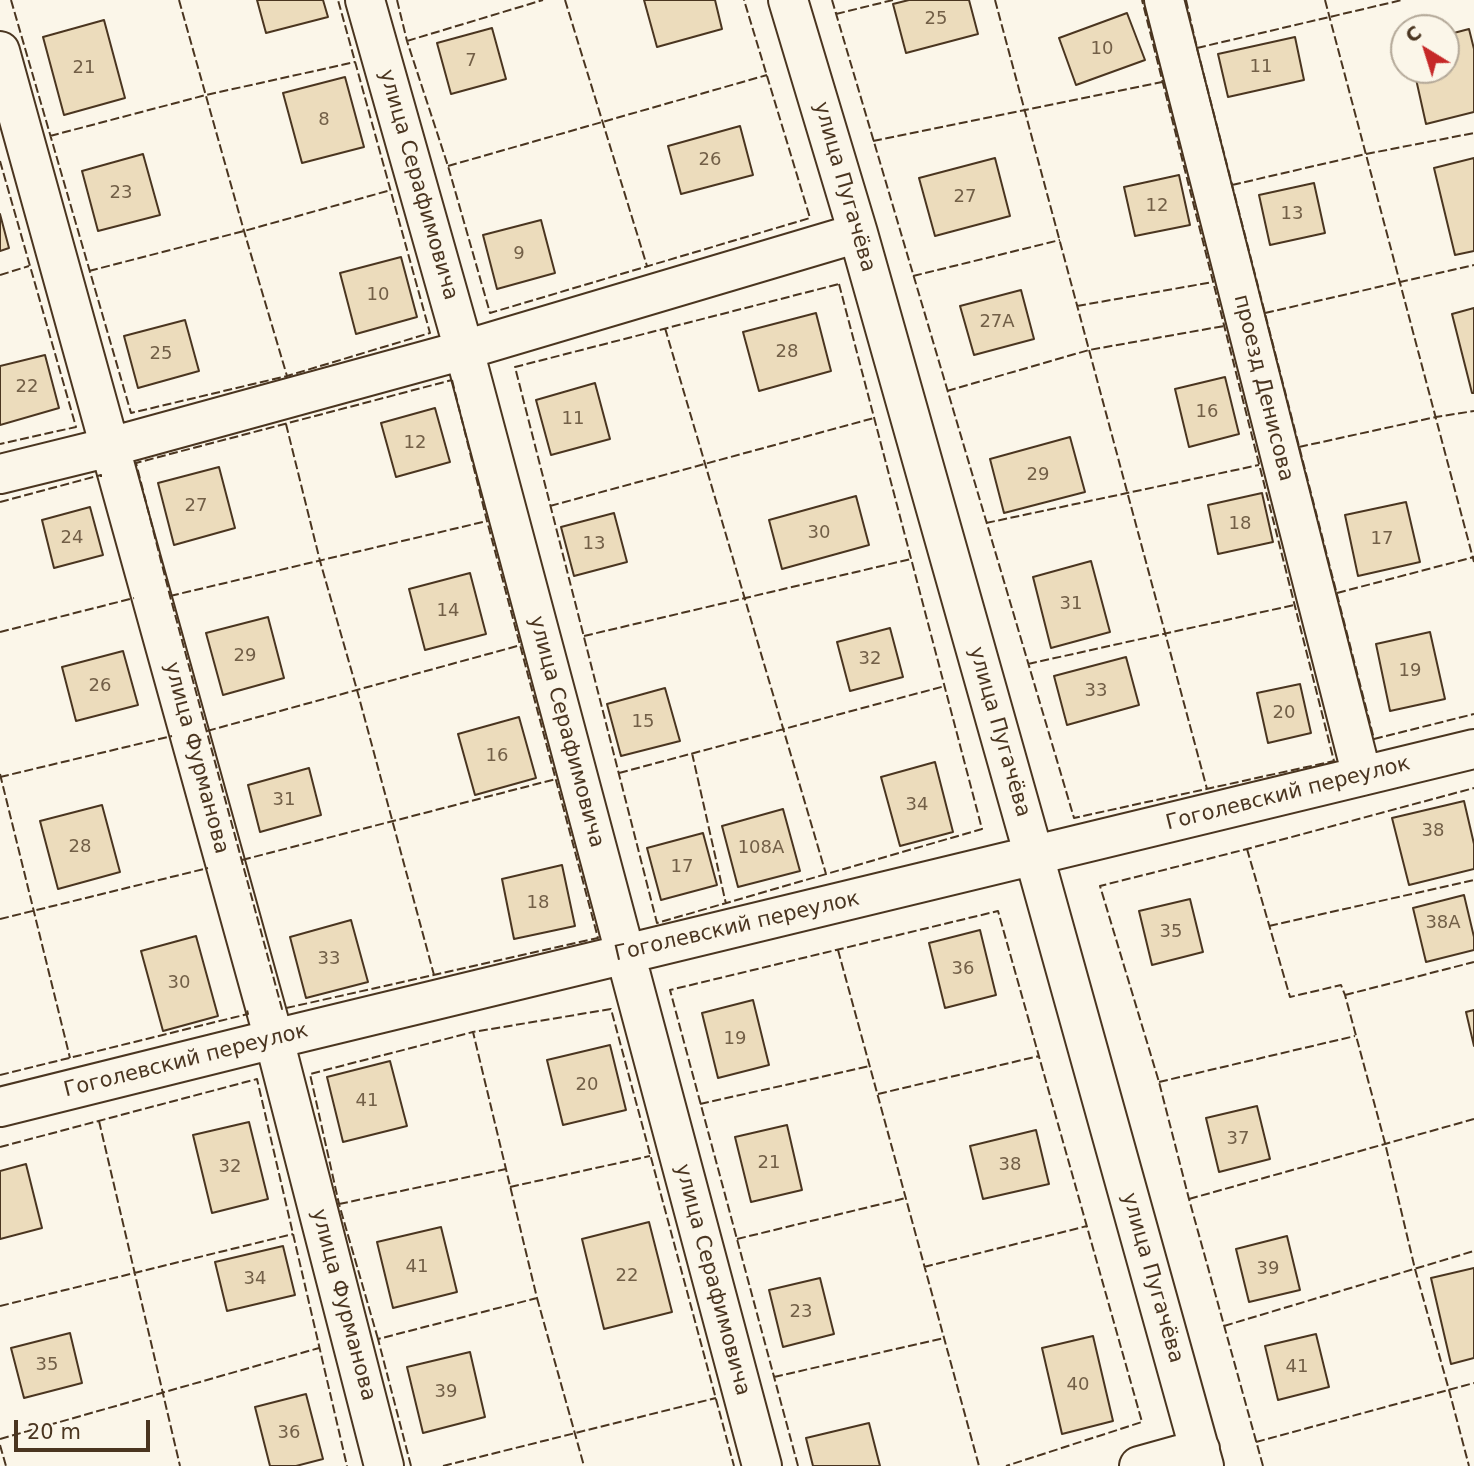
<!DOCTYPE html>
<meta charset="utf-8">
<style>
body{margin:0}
#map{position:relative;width:1474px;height:1466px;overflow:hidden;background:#fbf6e9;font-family:"DejaVu Sans",sans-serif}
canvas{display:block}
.north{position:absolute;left:1390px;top:14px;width:70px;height:70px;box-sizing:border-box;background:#fbf6e9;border:2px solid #b4a999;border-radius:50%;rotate:322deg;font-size:19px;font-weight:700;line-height:28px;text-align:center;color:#4a3520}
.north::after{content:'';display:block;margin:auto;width:24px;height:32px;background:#c62828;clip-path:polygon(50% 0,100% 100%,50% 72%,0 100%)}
.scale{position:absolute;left:14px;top:1420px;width:136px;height:32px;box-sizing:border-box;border:4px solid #4a3520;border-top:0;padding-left:9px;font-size:21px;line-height:24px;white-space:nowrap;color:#4a3520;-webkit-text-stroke:5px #fbf6e9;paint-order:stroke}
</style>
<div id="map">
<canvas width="1474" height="1466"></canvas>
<div class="north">С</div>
<div class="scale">20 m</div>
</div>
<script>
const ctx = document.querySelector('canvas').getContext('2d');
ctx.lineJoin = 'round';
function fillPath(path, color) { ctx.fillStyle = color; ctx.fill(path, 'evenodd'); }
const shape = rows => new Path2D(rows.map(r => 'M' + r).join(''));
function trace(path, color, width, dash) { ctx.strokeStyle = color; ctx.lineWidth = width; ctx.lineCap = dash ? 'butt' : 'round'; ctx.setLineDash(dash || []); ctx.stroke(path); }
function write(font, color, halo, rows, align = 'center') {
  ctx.font = font + ' "DejaVu Sans",sans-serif'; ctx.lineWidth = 5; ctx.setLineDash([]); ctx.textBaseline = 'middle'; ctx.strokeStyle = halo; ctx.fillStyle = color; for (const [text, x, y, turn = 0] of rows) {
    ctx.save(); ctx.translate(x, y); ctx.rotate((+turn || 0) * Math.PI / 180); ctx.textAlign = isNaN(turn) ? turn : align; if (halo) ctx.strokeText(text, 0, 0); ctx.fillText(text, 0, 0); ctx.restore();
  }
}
const building = shape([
 [257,0,323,0,328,17,266,33,257,0],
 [644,0,715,0,722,29,657,47,644,0],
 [909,0,969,0,978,34,906,53,893,4,909,0],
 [1127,13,1145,60,1076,85,1059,38,1127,13],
 [104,20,125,98,64,115,43,37,104,20],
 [492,28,506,79,451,94,437,43,492,28],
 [1469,29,1474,49,1474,112,1426,124,1414,70,1446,70,1446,35,1469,29],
 [1295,37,1304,80,1228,97,1218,54,1295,37],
 [345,77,364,147,302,163,283,93,345,77],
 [740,126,753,175,681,194,668,146,740,126],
 [143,154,160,215,98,231,82,171,143,154],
 [995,158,1010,216,935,236,919,178,995,158],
 [1474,158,1474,251,1455,255,1434,168,1474,158],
 [1179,175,1190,225,1135,236,1124,187,1179,175],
 [1314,183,1325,233,1270,245,1259,195,1314,183],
 [0,214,9,248,0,251,0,214],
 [541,220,555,273,497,289,483,235,541,220],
 [401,257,417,317,356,334,340,273,401,257],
 [1021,290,1034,339,974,355,960,306,1021,290],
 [1474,308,1474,393,1472,393,1452,314,1474,308],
 [816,313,831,371,759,391,743,332,816,313],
 [185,320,199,371,138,388,124,336,185,320],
 [45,355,59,408,0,425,0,366,45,355],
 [1225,377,1239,434,1189,447,1175,389,1225,377],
 [595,383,610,439,551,455,536,400,595,383],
 [435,408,450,462,396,477,381,423,435,408],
 [1070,437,1085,492,1004,513,990,459,1070,437],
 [219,467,235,528,174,545,158,483,219,467],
 [1262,493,1273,542,1218,554,1208,505,1262,493],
 [856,496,869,545,782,569,769,520,856,496],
 [1406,502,1420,562,1358,576,1345,515,1406,502],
 [90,507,103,555,54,568,42,520,90,507],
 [614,513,627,562,574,576,561,527,614,513],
 [1091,561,1110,632,1051,648,1033,577,1091,561],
 [470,573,486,634,425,650,409,589,470,573],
 [268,617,284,678,223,695,206,633,268,617],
 [890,628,903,677,850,691,837,642,890,628],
 [1430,632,1445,699,1390,711,1376,644,1430,632],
 [123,651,138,705,76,721,62,667,123,651],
 [1126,657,1139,705,1067,725,1054,676,1126,657],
 [1300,684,1311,733,1268,743,1257,693,1300,684],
 [665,688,680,741,621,756,607,704,665,688],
 [519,717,536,778,475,795,458,734,519,717],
 [935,762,953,832,900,846,881,777,935,762],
 [309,768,321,815,260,832,248,785,309,768],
 [1464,801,1474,844,1474,869,1409,885,1392,818,1464,801],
 [102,805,120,872,58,889,40,821,102,805],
 [783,809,800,871,738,887,722,826,783,809],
 [703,833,717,885,661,900,647,848,703,833],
 [562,865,575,926,514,939,502,879,562,865],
 [1464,895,1474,937,1474,950,1426,962,1413,908,1464,895],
 [1190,899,1203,952,1152,965,1139,911,1190,899],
 [351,920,368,982,306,998,290,937,351,920],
 [980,930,996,995,945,1008,929,943,980,930],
 [196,936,218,1016,163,1031,141,951,196,936],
 [753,1000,769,1065,718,1078,702,1013,753,1000],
 [1474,1010,1474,1046,1466,1012,1474,1010],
 [610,1045,626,1110,563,1125,547,1060,610,1045],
 [390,1061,407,1126,343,1142,327,1077,390,1061],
 [1257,1106,1270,1159,1219,1172,1206,1118,1257,1106],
 [249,1122,268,1199,212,1213,193,1135,249,1122],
 [787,1125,802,1190,751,1202,735,1137,787,1125],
 [1036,1130,1049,1184,983,1199,970,1146,1036,1130],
 [26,1164,42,1228,0,1239,0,1171,26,1164],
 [649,1222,672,1312,604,1329,582,1239,649,1222],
 [441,1227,457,1292,393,1308,377,1242,441,1227],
 [1287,1236,1300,1290,1249,1302,1236,1249,1287,1236],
 [283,1246,295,1295,227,1311,215,1262,283,1246],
 [1474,1268,1474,1358,1451,1364,1431,1278,1474,1268],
 [820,1278,834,1334,783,1347,769,1290,820,1278],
 [70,1333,82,1383,24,1398,11,1348,70,1333],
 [1316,1334,1329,1387,1278,1400,1265,1346,1316,1334],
 [1093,1336,1113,1421,1062,1434,1042,1348,1093,1336],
 [470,1352,485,1417,423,1433,407,1367,470,1352],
 [306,1394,323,1459,296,1466,270,1466,255,1407,306,1394],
 [869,1423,880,1466,813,1466,806,1438,869,1423]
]);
const minor = shape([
 [365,0,464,350,762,1466],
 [788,0,858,233,1034,856,1204,1466],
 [1164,0,1362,776],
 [0,51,274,1039,384,1466],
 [0,474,110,447,464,350,858,233],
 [0,1107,274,1039,1474,749],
 [1139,1466,1200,1449]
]);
const fence = shape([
 [11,0,131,413,287,376,430,333,338,0],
 [179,0,244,231,287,376],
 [397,0,407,41,448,166,490,313,810,218,744,0],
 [565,0,647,266],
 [832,0,1074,818,1334,761,1142,0],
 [995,0,1207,789],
 [1186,0,1197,48,1374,739,1474,714],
 [1325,0,1474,562],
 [836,14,893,0],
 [407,41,543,0],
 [1197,48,1402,0],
 [50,136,206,95,355,62],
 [873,141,1162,82],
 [0,161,76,427,0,444],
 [448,166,767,75],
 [1232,185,1366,154,1474,133],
 [89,271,244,231,391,190],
 [0,275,29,266],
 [913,276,1060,240],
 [839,284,982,829,657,923,515,367,839,284],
 [1077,306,1213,282],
 [1265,313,1474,265],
 [665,328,826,874],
 [452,380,487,521,598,938,282,1009,170,596,136,463,452,380],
 [947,391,1089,350,1224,326],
 [286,424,320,561,357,690,434,975],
 [1299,447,1436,417,1474,411],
 [0,502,101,475,101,477],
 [550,506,874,418],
 [986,523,1259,465],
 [1337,593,1474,557],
 [170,596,487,521],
 [0,632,134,598],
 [584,636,911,559],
 [1028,664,1294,605],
 [207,731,521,645],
 [692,753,726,904],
 [619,773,945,686],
 [0,774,70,1058],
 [0,777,172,736],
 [1247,849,1290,997,1341,985,1345,995,1385,1143,1415,1269,1449,1390,1469,1466],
 [242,860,556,779],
 [0,919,208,868],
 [1269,926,1474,880],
 [838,950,979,1466],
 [1345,995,1474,962],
 [0,1075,248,1014,247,1010],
 [1159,1082,1355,1036],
 [878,1094,1039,1056],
 [700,1104,870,1066],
 [99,1121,180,1466],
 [0,1147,257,1079,347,1466],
 [510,1187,650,1156],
 [1189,1199,1474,1119],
 [339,1204,506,1169],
 [737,1239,906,1198],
 [924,1267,1087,1226],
 [537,1298,584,1466],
 [0,1306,293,1234],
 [1224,1326,1474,1251],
 [378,1339,339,1204,310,1074,473,1032],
 [774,1377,944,1338],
 [0,1439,319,1348],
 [1256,1442,1474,1383],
 [0,1445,6,1466],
 [411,1466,378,1339,537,1298,473,1032,611,1009,734,1466],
 [443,1466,716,1398],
 [798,1466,670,990,998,911,1142,1422,1006,1466],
 [1263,1466,1189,1199,1159,1082,1100,886,1247,849,1474,788]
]);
const numberNames = [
 ["25",936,19],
 ["10",1102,49],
 ["7",471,61],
 ["11",1261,67],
 ["21",84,68],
 ["8",324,120],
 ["26",710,160],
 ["23",121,193],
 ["27",965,197],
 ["12",1157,206],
 ["13",1292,214],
 ["9",519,254],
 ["10",378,295],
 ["27А",997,322],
 ["28",787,352],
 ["25",161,354],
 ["22",27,387],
 ["16",1207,412],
 ["11",573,419],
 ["12",415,443],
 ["29",1038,475],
 ["27",196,506],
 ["18",1240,524],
 ["30",819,533],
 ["24",72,538],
 ["17",1382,539],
 ["13",594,544],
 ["31",1071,604],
 ["14",448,611],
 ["29",245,656],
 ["32",870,659],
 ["19",1410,671],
 ["26",100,686],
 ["33",1096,691],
 ["20",1284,713],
 ["15",643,722],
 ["16",497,756],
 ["31",284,800],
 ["34",917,805],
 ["38",1433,831],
 ["28",80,847],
 ["108А",761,848],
 ["17",682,867],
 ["18",538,903],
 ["38А",1443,923],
 ["35",1171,932],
 ["33",329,959],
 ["36",963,969],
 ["30",179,983],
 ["19",735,1039],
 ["20",587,1085],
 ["41",367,1101],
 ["37",1238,1139],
 ["21",769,1163],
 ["38",1010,1165],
 ["32",230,1167],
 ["41",417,1267],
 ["39",1268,1269],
 ["22",627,1276],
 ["34",255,1279],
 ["23",801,1312],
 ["35",47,1365],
 ["41",1297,1367],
 ["40",1078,1385],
 ["39",446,1392],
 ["36",289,1433]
];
const streetNames = [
 ["улица Серафимовича",418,185,74],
 ["улица Пугачёва",844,187,74],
 ["проезд Денисова",1263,388,76],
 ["улица Серафимовича",566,732,75],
 ["улица Пугачёва",999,732,74],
 ["улица Фурманова",196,758,75],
 ["Гоголевский переулок",1288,794,-14],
 ["Гоголевский переулок",737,927,-13],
 ["Гоголевский переулок",186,1061,-14],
 ["улица Пугачёва",1152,1278,74],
 ["улица Серафимовича",712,1280,75],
 ["улица Фурманова",343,1305,75]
];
fillPath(building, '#ecdcbc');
trace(building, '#4a3520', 2);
trace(minor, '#4a3520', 42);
trace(minor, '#fbf6e9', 38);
trace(fence, '#4a3520', 2, [9, 3.5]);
write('18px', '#725f47', null, numberNames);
write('21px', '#4a3520', '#fbf6e9', streetNames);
</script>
